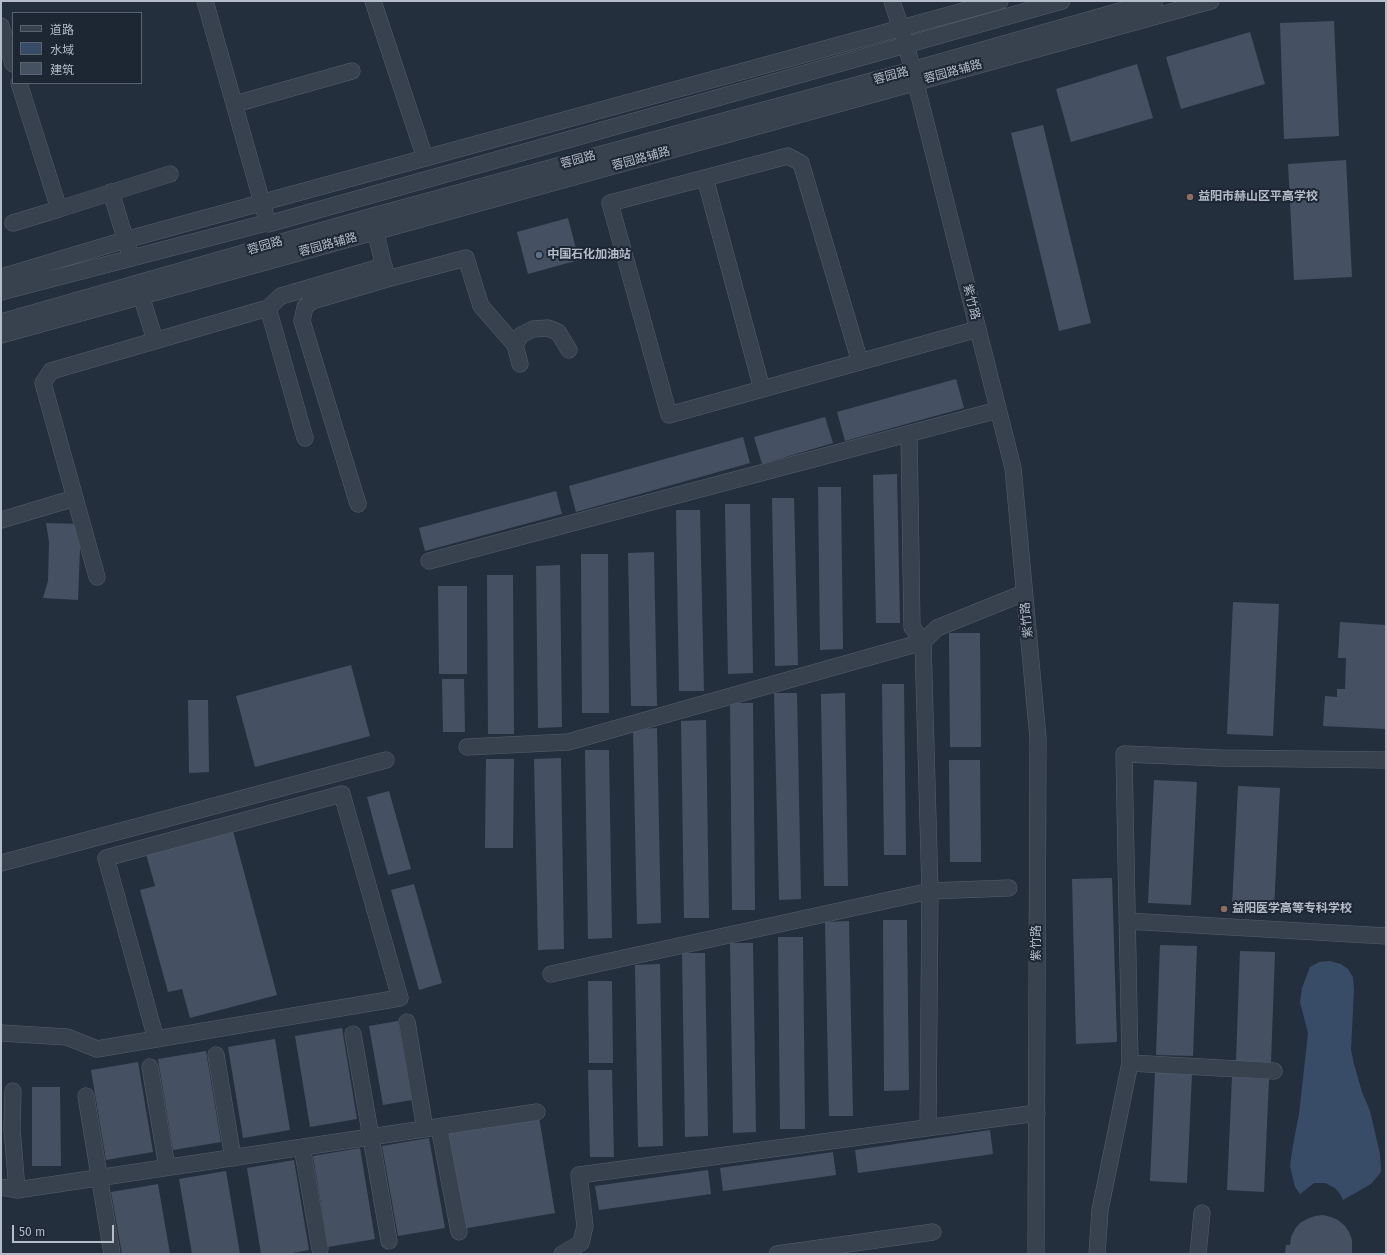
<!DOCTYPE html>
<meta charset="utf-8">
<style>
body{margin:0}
#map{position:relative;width:1387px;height:1255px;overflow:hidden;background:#242f3e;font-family:"Fira Sans","Noto Sans SC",sans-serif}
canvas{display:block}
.frame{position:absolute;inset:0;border:2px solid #b4bcc9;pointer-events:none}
.legend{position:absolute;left:12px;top:12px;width:130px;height:72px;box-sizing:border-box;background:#1d2633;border:1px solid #59626f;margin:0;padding:5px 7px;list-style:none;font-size:12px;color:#b4bcc9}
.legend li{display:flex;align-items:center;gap:8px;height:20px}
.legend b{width:20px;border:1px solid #59626f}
.scale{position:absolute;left:12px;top:1225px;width:102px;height:18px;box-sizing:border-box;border:2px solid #b4bcc9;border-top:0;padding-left:5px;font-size:12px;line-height:14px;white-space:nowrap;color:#b4bcc9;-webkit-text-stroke:3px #1d2633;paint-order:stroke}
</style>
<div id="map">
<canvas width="1387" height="1255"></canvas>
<div class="frame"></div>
<ul class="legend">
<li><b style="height:5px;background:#38414e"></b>道路</li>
<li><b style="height:11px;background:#394c67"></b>水域</li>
<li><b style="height:11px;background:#455162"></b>建筑</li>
</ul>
<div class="scale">50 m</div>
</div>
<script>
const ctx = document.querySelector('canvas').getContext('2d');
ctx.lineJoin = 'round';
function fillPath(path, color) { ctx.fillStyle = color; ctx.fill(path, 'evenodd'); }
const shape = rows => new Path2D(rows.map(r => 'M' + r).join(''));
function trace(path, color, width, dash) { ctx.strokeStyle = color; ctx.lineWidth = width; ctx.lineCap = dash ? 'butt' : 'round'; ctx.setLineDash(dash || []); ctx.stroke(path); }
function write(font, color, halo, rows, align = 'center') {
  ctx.font = font + ' "Fira Sans","Noto Sans SC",sans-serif'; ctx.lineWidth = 4; ctx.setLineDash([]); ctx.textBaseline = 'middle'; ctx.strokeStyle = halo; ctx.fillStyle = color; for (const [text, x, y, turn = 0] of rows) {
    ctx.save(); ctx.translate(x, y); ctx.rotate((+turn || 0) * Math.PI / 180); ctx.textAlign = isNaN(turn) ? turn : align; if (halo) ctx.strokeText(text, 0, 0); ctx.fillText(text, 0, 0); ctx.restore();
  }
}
const water = shape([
 [1330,961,1341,964,1348,969,1353,977,1354,989,1351,1050,1354,1064,1362,1092,1370,1111,1380,1154,1381,1172,1371,1184,1343,1200,1340,1194,1335,1188,1325,1183,1314,1183,1300,1194,1295,1187,1290,1166,1293,1145,1299,1114,1308,1033,1300,1002,1302,988,1310,967,1319,962]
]);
const building = shape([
 [1334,21,1339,136,1284,139,1280,23],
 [1250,32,1265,84,1181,109,1166,57],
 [1137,64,1153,118,1071,142,1056,89],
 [1043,125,1091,323,1059,331,1011,133],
 [1346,160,1352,277,1294,280,1288,164],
 [568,218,579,260,528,274,517,232],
 [956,379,964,408,845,441,837,412],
 [825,417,833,443,762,464,754,437],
 [743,437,750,463,576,512,569,486],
 [897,474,900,623,876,623,873,475],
 [818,487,841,487,843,649,820,650],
 [556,491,562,514,425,551,419,528],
 [772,498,794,498,798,665,775,666],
 [725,504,750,504,753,673,728,674],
 [676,510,700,510,704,691,679,691],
 [46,523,81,524,78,600,43,598,48,581,49,542],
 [654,552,657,706,631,706,628,553],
 [581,554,608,554,609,713,582,713],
 [560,565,562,727,538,728,536,566],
 [487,575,513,575,514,734,488,734],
 [438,586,467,586,467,674,439,674],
 [1233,602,1279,604,1273,736,1227,734],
 [1340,622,1386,625,1386,729,1323,726,1325,696,1337,697,1337,689,1345,689,1346,658,1338,658],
 [949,633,980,633,981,747,950,747],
 [351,665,370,736,255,767,236,696],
 [442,679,464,679,465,732,443,732],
 [882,684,904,684,906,855,884,855],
 [774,693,797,693,801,899,779,900],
 [845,693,848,886,824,886,821,694],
 [188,700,208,700,209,772,189,773],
 [730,703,753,703,755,910,732,910],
 [706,720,709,918,684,918,681,721],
 [657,728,661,923,637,924,633,729],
 [585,750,609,750,612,938,588,939],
 [561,758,564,949,538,950,534,759],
 [486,759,514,759,513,848,485,848],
 [949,760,980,760,981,862,950,862],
 [1154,780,1197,782,1191,905,1148,903],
 [1238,786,1280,788,1274,909,1232,906],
 [389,791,411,869,388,875,367,797],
 [233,831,277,995,190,1018,182,989,168,992,140,890,155,886,146,854],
 [1112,878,1117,1042,1076,1044,1072,879],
 [414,884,442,983,419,990,391,890],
 [883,920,907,920,909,1090,884,1091],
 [849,921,853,1116,829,1116,825,922],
 [778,937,803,937,805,1129,780,1129],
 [730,943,753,943,756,1132,733,1133],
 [1160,945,1197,946,1193,1056,1156,1055],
 [1240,951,1275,952,1271,1063,1236,1062],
 [682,953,705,953,708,1136,685,1137],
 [660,964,663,1146,638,1147,635,965],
 [588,981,612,981,613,1063,589,1063],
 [398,1021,412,1100,383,1105,369,1026],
 [342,1028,357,1119,310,1127,295,1036],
 [275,1039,290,1130,243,1138,228,1047],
 [206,1051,221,1142,173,1150,158,1059],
 [138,1062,153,1152,106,1160,91,1070],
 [588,1070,612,1070,614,1157,590,1157],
 [1155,1072,1192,1074,1187,1183,1150,1181],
 [1232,1077,1269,1079,1264,1192,1227,1190],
 [32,1087,60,1087,61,1166,32,1166],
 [539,1117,555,1213,462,1229,446,1133],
 [990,1130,993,1154,858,1173,855,1150],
 [429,1138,445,1228,398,1236,382,1146],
 [360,1148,375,1239,328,1247,313,1156],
 [833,1152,836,1175,723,1191,720,1168],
 [294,1160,309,1250,287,1254,261,1254,247,1168],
 [708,1170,711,1194,599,1210,595,1186],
 [226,1171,240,1254,192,1254,179,1179],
 [158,1184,170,1254,122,1254,111,1192],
 [1323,1215,1331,1217,1338,1220,1345,1226,1349,1232,1352,1240,1352,1254,1285,1254,1286,1245,1290,1245,1291,1237,1295,1229,1300,1223,1307,1219,1315,1216]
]);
const minor = shape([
 [205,1,265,213],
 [373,1,425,158],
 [892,1,906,44,1013,468,1038,738,1036,1254],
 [1,26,13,64],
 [235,104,352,71],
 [705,178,762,389],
 [111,192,129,251],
 [59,209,170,174],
 [13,223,59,209,19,83],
 [1,277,125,240,1000,1],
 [387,279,466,258,481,306,515,345,520,364],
 [138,286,155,340],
 [1,292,266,223,268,224,1062,1],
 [1,322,373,216,912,70,1155,1],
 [1,335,1211,1],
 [515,345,521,335,533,329,548,328,558,332,569,350],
 [860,362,801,163,788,156,610,203,669,415,978,329],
 [909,434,912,627,923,642,930,891,928,1128],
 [305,438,268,308,281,296,384,266],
 [358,504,302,321,305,307,312,301,387,279,373,222],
 [1,520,75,498],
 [429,561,998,410],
 [97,577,43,383,51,371,268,308],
 [467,747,568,742,923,642,937,628,1024,593],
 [1,863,386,760],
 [1127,921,1386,936],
 [551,974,930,891,1009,888],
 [407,1022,425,1129],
 [1,1033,67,1037,97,1049,400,998,342,794,106,858,156,1039],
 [353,1034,389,1241],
 [216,1055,233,1158],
 [1130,1063,1274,1071],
 [150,1067,167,1167],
 [13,1091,12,1129,17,1190],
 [86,1096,112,1254],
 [439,1127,459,1232],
 [302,1147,320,1249],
 [1,1187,17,1190,537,1112],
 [562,1254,581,1243,585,1226,579,1175,1037,1113],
 [777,1254,933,1232],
 [1097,1254,1100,1210,1130,1063,1124,754,1221,758,1386,760],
 [1198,1254,1202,1213]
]);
const markers = [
 [1190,197,4,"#8d6e63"],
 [539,255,4,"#5c6f8a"],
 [1224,909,4,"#8d6e63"]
];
const streetNames = [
 ["蓉园路辅路",953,72,-15],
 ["蓉园路",891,76,-15],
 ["蓉园路辅路",641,159,-15],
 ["蓉园路",578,160,-15],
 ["蓉园路辅路",328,245,-15],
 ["蓉园路",265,246,-16],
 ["紫竹路",971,302,76],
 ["紫竹路",1027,620,-95],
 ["紫竹路",1037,943,-90]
];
const poiNames = [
 ["益阳市赫山区平高学校",1198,197],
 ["中国石化加油站",547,255],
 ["益阳医学高等专科学校",1232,909]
];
fillPath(water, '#394c67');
fillPath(building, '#455162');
trace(minor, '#565f6c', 17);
trace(minor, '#38414e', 16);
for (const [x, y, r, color] of markers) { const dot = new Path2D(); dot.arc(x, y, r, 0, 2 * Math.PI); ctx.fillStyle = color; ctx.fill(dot); trace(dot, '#1d2633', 1.5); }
write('12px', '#b4bcc9', '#1d2633', streetNames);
write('bold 12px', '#b4bcc9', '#1d2633', poiNames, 'left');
</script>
